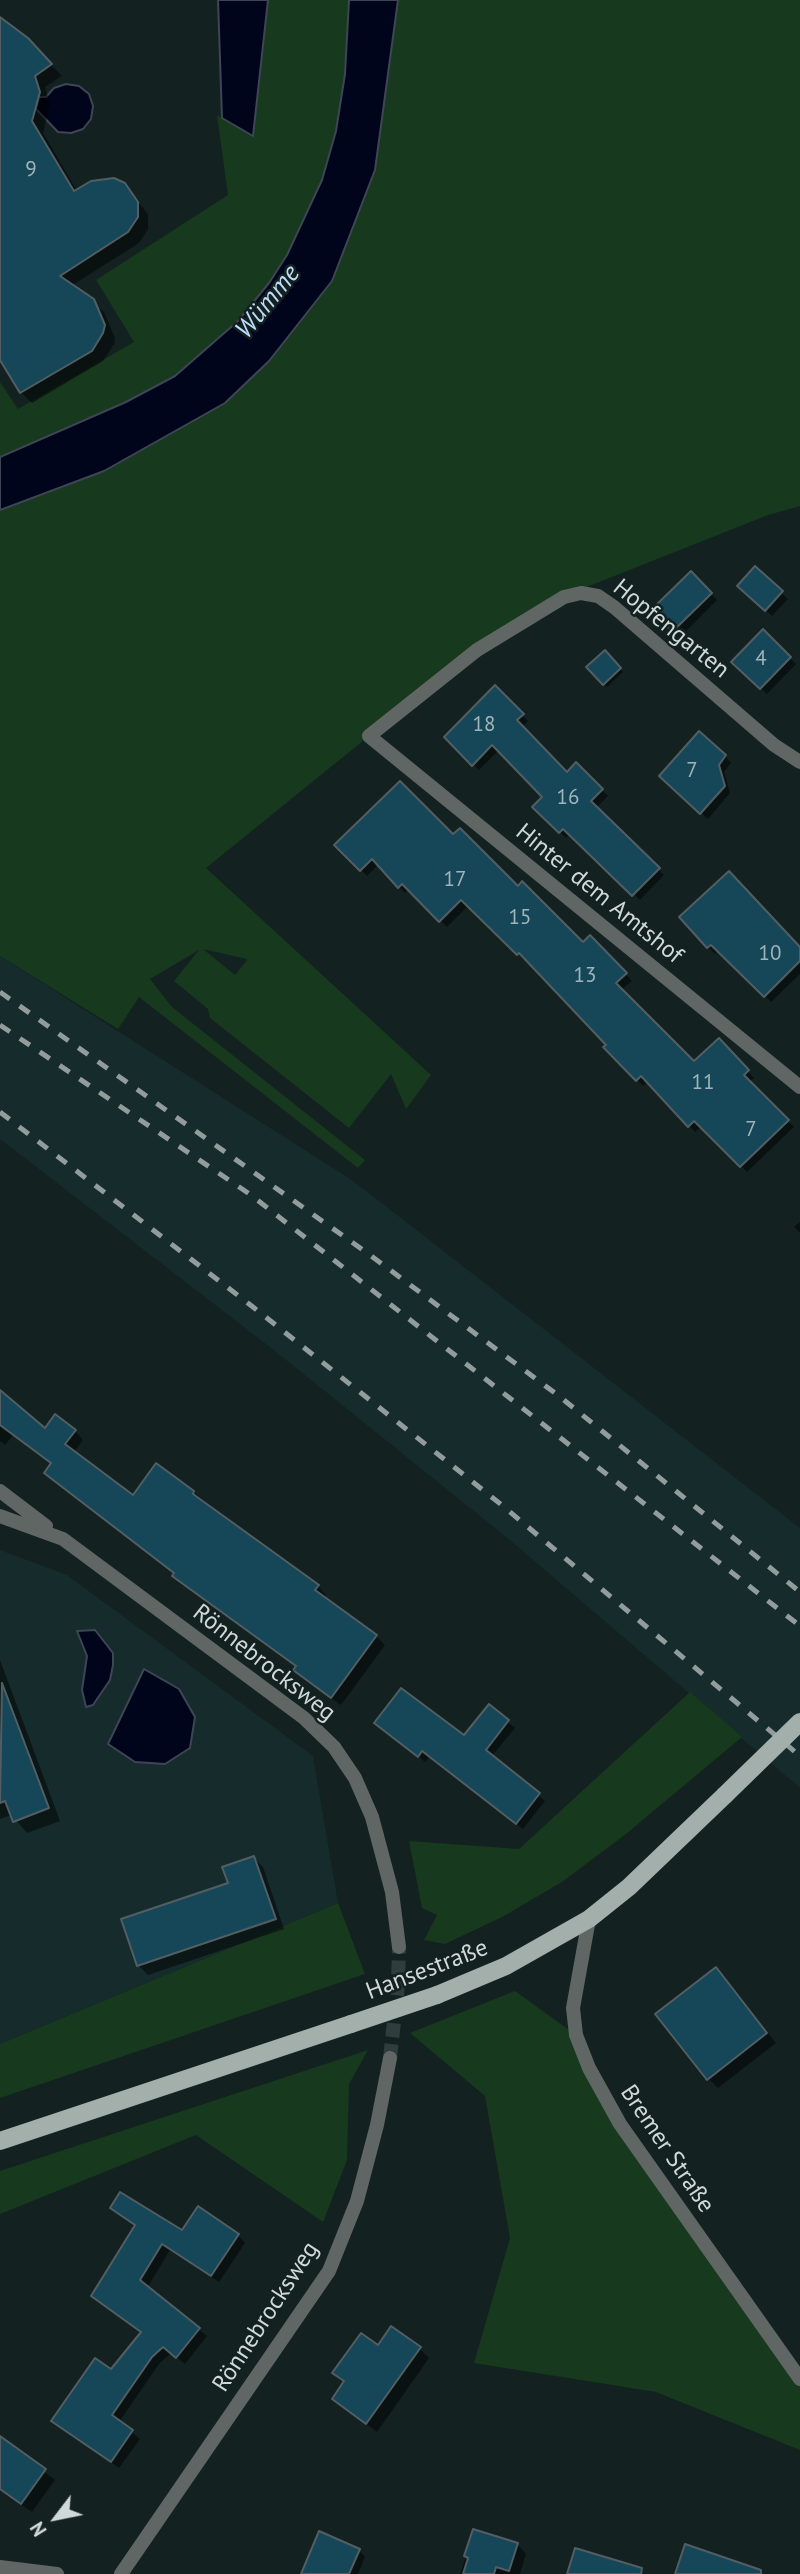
<!DOCTYPE html>
<meta charset="utf-8">
<style>
body{margin:0}
#map{position:relative;width:800px;height:2574px;overflow:hidden;background:#142121;font-family:"PT Sans",sans-serif}
canvas{display:block}
.north{position:absolute;left:21px;top:2483px;width:70px;height:70px;-webkit-text-stroke:5px #142121;paint-order:stroke;rotate:238deg;font-size:19px;font-weight:700;line-height:28px;text-align:center;color:#d0d9d9}
.north::after{content:'';display:block;margin:auto;width:24px;height:32px;background:#d0d9d9;clip-path:polygon(50% 0,100% 100%,50% 72%,0 100%)}
</style>
<div id="map">
<canvas width="800" height="2574"></canvas>
<div class="north">N</div>
</div>
<script>
const ctx = document.querySelector('canvas').getContext('2d');
ctx.lineJoin = 'round';
function fillPath(path, color) { ctx.fillStyle = color; ctx.fill(path, 'evenodd'); }
const shape = rows => new Path2D(rows.map(r => 'M' + r).join(''));
function trace(path, color, width, dash) { ctx.strokeStyle = color; ctx.lineWidth = width; ctx.lineCap = dash ? 'butt' : 'round'; ctx.setLineDash(dash || []); ctx.stroke(path); }
function write(font, color, halo, rows, align = 'center') {
  ctx.font = font + ' "PT Sans",sans-serif'; ctx.lineWidth = 5; ctx.setLineDash([]); ctx.textBaseline = 'middle'; ctx.strokeStyle = halo; ctx.fillStyle = color; for (const [text, x, y, turn = 0] of rows) {
    ctx.save(); ctx.translate(x, y); ctx.rotate((+turn || 0) * Math.PI / 180); ctx.textAlign = isNaN(turn) ? turn : align; if (halo) ctx.strokeText(text, 0, 0); ctx.fillText(text, 0, 0); ctx.restore();
  }
}
const built = shape([
 [0,956,352,1180,800,1528,800,1788,511,1541,275,1351,0,1139],
 [0,1550,67,1575,313,1756,338,1903,0,2044]
]);
const green = shape([
 [218,0,800,0,800,506,768,515,564,596,369,736,206,868,431,1075,406,1109,391,1074,349,1128,210,1018,208,1009,174,981,199,950,150,979,172,1007,365,1160,358,1168,139,997,118,1029,0,956,0,382,18,409,134,342,96,280,228,195,217,115,222,118],
 [203,949,247,959,247,960,235,975],
 [690,1692,742,1737,626,1834,562,1882,502,1917,445,1944,424,1940,437,1915,422,1908,409,1841,519,1849],
 [338,1903,365,1974,0,2098,0,2044],
 [515,1991,576,2035,589,2068,800,2379,800,2450,656,2392,474,2363,510,2238,485,2096,410,2033],
 [368,2050,349,2084,347,2160,323,2222,196,2135,0,2214,0,2171]
]);
const water = shape([
 [218,0,268,0,253,136,222,118,218,0],
 [349,0,398,0,375,170,332,281,269,361,225,403,104,471,0,510,0,457,126,402,175,376,238,321,269,283,287,255,322,180,336,131,345,74,349,0],
 [66,84,79,86,89,94,93,106,91,119,83,129,71,133,58,132,36,109,39,97,46,97,54,88,66,84],
 [95,1630,113,1653,113,1665,110,1680,93,1705,86,1707,82,1690,87,1656,77,1631,95,1630],
 [144,1669,179,1689,195,1717,190,1748,165,1764,135,1762,108,1744,144,1669]
]);
const shadow = shape([
 [0,32,27,40,62,76,45,87,50,104,43,133,77,191,124,185,148,214,148,229,139,243,71,286,104,312,115,338,114,344,103,361,32,403,21,392,0,356],
 [755,568,788,599,772,616,740,585],
 [691,573,717,600,680,637,653,610],
 [763,631,796,664,767,694,734,662],
 [605,653,623,672,607,687,589,667],
 [495,688,528,721,522,727,567,775,577,765,608,796,596,808,664,875,640,900,570,833,566,838,535,807,544,797,499,750,479,770,446,737],
 [725,756,731,763,724,772,730,793,708,819,668,782],
 [453,837,583,944,590,937,632,981,621,990,694,1064,719,1041,754,1078,749,1082,794,1127,747,1172,702,1126,695,1132,648,1081,643,1086,526,958,524,960,469,905,447,927,409,889,405,893,379,864,367,876,337,845],
 [681,917,800,949,800,974,771,1002,719,950,715,954],
 [800,1222,800,1233,794,1227],
 [0,1395,46,1430,75,1431,83,1440,74,1452,134,1497,193,1492,318,1586,326,1595,324,1598,376,1636,385,1645,341,1705,304,1679,295,1670,297,1667,183,1584,176,1574,55,1481,46,1473,53,1464,13,1435,5,1445,0,1441],
 [0,1660,60,1821,27,1833,12,1815,0,1819],
 [489,1707,515,1728,491,1757,545,1801,523,1829,430,1756,425,1762,376,1723,464,1738],
 [254,1858,263,1867,284,1929,148,1975,138,1965,230,1884],
 [716,1969,776,2043,718,2088,709,2079],
 [112,2208,182,2232,238,2235,245,2243,219,2282,170,2250,147,2288,207,2336,185,2364,171,2353,159,2364,119,2422,140,2439,119,2468,53,2421,111,2372,142,2333,101,2303,136,2227],
 [378,2347,419,2348,429,2358,377,2432,334,2399,345,2383,335,2373],
 [0,2438,55,2480,32,2512,0,2490],
 [474,2531,517,2544,526,2554,520,2574,460,2574],
 [359,2550,365,2557,358,2574,302,2574]
]);
const building = shape([
 [0,17,28,38,52,64,35,76,40,92,32,121,74,191,91,181,114,178,125,183,138,202,138,217,128,232,60,276,94,299,105,325,103,333,92,351,20,393,0,360,0,17],
 [755,566,783,591,765,611,737,586,755,566],
 [691,571,712,593,672,632,651,610,691,571],
 [763,629,791,657,760,689,731,662,763,629],
 [605,650,621,668,603,685,586,667,605,650],
 [495,685,524,714,517,720,567,772,576,762,603,789,591,801,660,868,632,896,563,829,559,833,532,807,542,797,492,745,472,766,444,737,495,685],
 [699,731,726,755,719,765,725,786,700,814,659,776,699,731],
 [400,781,453,834,460,828,518,886,522,881,583,942,590,935,627,973,616,983,694,1061,719,1038,749,1070,744,1075,789,1120,740,1167,694,1121,688,1127,641,1076,636,1081,603,1047,606,1045,519,953,517,955,461,900,439,922,402,884,398,888,372,859,360,871,334,845,400,781],
 [729,871,800,947,800,961,764,997,711,945,707,948,679,917,729,871],
 [0,1390,45,1428,55,1414,76,1430,65,1444,133,1495,156,1463,194,1491,193,1494,319,1585,315,1590,377,1635,331,1698,293,1670,296,1666,172,1576,174,1573,44,1473,51,1463,0,1425,0,1390],
 [2,1683,49,1808,13,1822,5,1801,0,1803,2,1683],
 [401,1688,464,1735,489,1704,509,1720,486,1750,540,1793,516,1824,422,1751,418,1757,374,1723,401,1688],
 [254,1856,276,1919,137,1966,121,1919,228,1883,222,1867,254,1856],
 [716,1967,767,2033,707,2080,655,2014,716,1967],
 [120,2192,182,2230,198,2206,239,2234,211,2276,162,2244,140,2280,200,2328,176,2358,163,2347,152,2357,112,2415,133,2430,111,2462,51,2421,95,2358,111,2369,141,2332,91,2296,135,2225,110,2208,120,2192],
 [391,2326,421,2347,366,2424,332,2399,344,2381,332,2373,361,2333,378,2345,391,2326],
 [0,2436,46,2469,21,2504,0,2489,0,2436],
 [473,2529,518,2543,509,2571,496,2567,494,2574,463,2574,468,2558,464,2556,473,2529],
 [319,2531,360,2549,349,2574,301,2574,319,2531],
 [685,2544,761,2570,761,2574,675,2574,685,2544],
 [575,2548,642,2568,641,2574,567,2574,575,2548]
]);
const streetTunnel = shape([
 [390,2058,398,1985,399,1947]
]);
const street = shape([
 [800,762,774,745,614,607,598,596,581,593,564,597,477,650,369,736,800,1087],
 [0,1491,46,1526],
 [0,1516,63,1539,304,1718,334,1747,355,1778,372,1817,392,1892,399,1947],
 [589,1919,573,2008,576,2035,589,2068,620,2124,800,2379],
 [0,2567,57,2574],
 [121,2574,329,2271,357,2201,377,2125,390,2058]
]);
const primary = shape([
 [437,1995,506,1966,589,1919,629,1887,725,1795],
 [0,2141,351,2024]
]);
const rail = shape([
 [0,992,370,1255,559,1396,800,1592],
 [0,1025,251,1195,800,1626],
 [0,1112,253,1307,503,1506,800,1756]
]);
const primaryBridge = shape([
 [725,1795,800,1722],
 [351,2024,437,1995]
]);
const numberNames = [
 ["9",31,170],
 ["4",761,659],
 ["18",484,725],
 ["7",692,771],
 ["16",568,798],
 ["17",455,880],
 ["15",520,918],
 ["10",770,954],
 ["13",585,976],
 ["11",703,1083],
 ["7",751,1130]
];
const streetNames = [
 ["Hopfengarten",671,629,39],
 ["Hinter dem Amtshof",599,894,39],
 ["Rönnebrocksweg",264,1663,38],
 ["Hansestraße",427,1970,-21],
 ["Bremer Straße",667,2149,56],
 ["Rönnebrocksweg",266,2317,-57]
];
const waterNames = [
 ["Wümme",268,302,-51]
];
fillPath(built, '#162b2c');
fillPath(green, '#17391d');
fillPath(water, '#00051c');
trace(water, '#3e4555', 2);
fillPath(shadow, '#0007');
fillPath(building, '#154758');
trace(building, '#525e63', 2);
trace(streetTunnel, '#303d3d', 14, [14, 7]);
trace(street, '#606664', 14);
trace(primary, '#a2afaa', 18);
trace(rail, '#929c9c', 5, [12, 12]);
trace(primaryBridge, '#a2afaa', 18);
write('21px', '#a1b4b9', null, numberNames);
write('24px', '#d0d9d9', '#142121', streetNames);
write('italic 26px', '#bedbf9', '#142121', waterNames);
</script>
